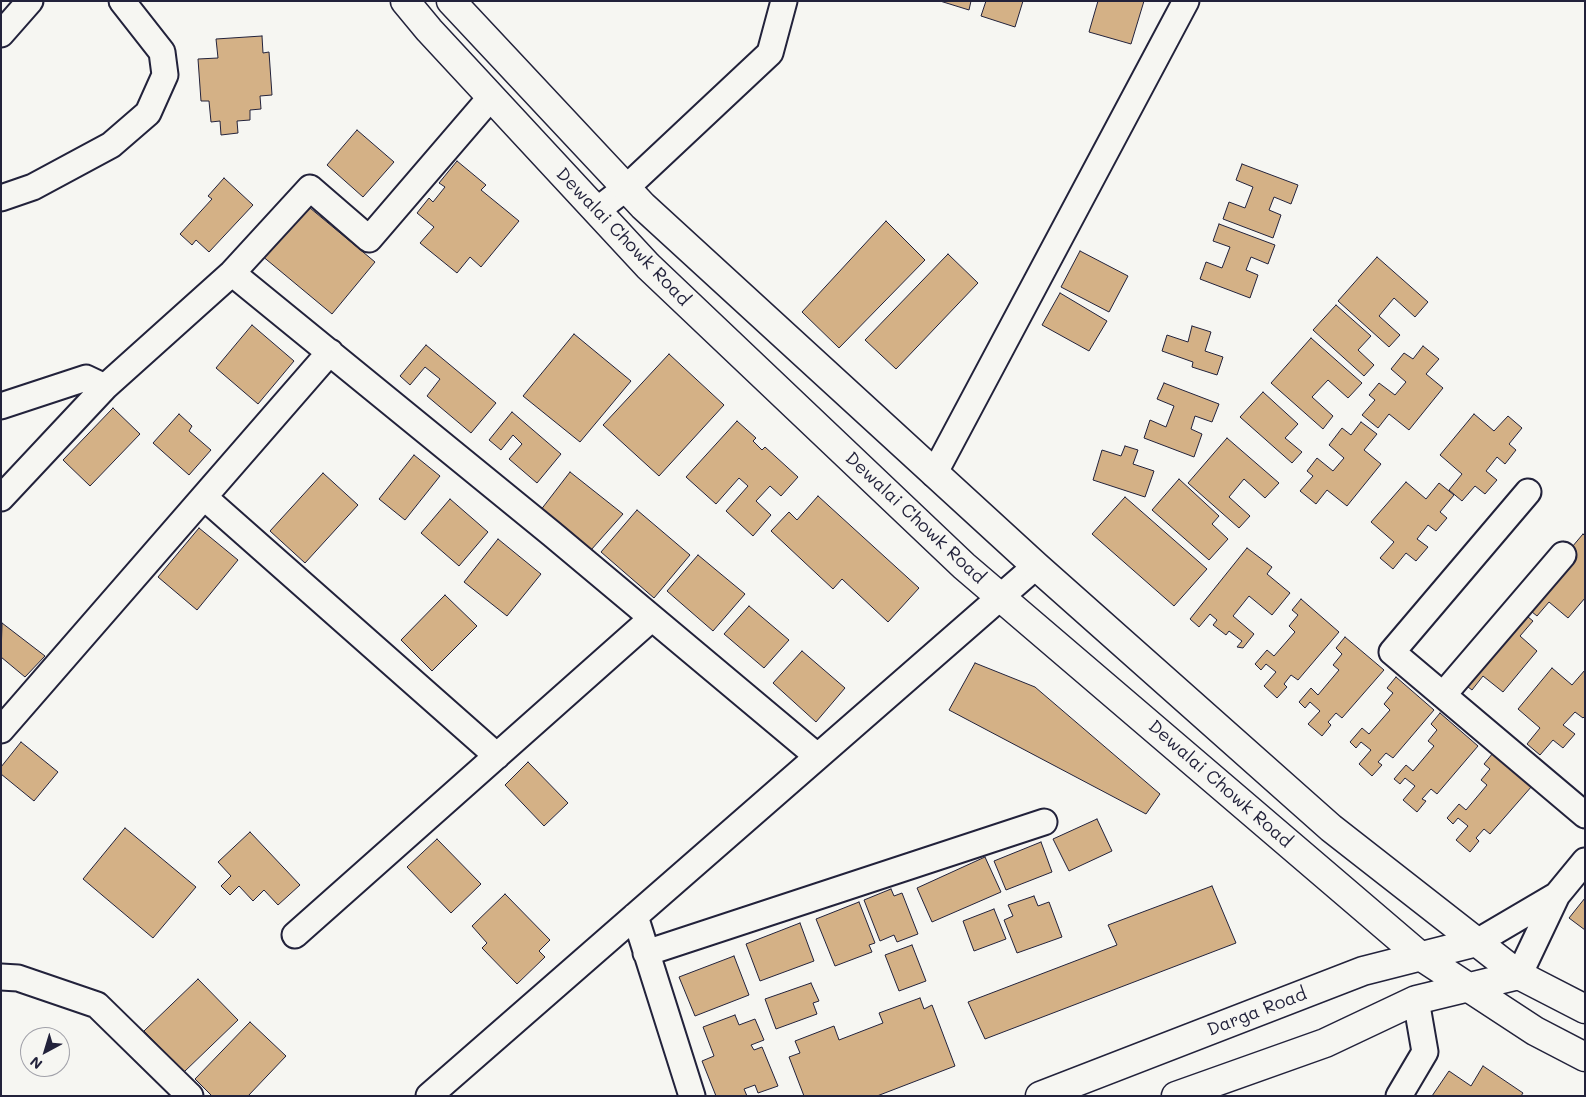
<!DOCTYPE html>
<style>
body{margin:0}
#map{position:relative;width:1586px;height:1097px;overflow:hidden;background:#f6f6f2;font-family:Mali,sans-serif}
canvas{display:block}
.frame{position:absolute;inset:0;border:2px solid #22223b;pointer-events:none}
.north{position:absolute;left:20px;top:1027px;width:50px;height:50px;box-sizing:border-box;background:#f6f6f2;border:1px solid #a1a1a9;border-radius:50%;rotate:219deg;font-size:14px;font-weight:700;line-height:20px;text-align:center;color:#22223b}
.north::after{content:'';display:block;margin:auto;width:18px;height:22px;background:#22223b;clip-path:polygon(50% 0,100% 100%,50% 72%,0 100%)}
</style>
<div id="map">
<canvas width="1586" height="1097"></canvas>
<div class="frame"></div>
<div class="north">N</div>
</div>
<script>
const ctx = document.querySelector('canvas').getContext('2d');
ctx.lineJoin = 'round';
function fillPath(path, color) { ctx.fillStyle = color; ctx.fill(path, 'evenodd'); }
const shape = rows => new Path2D(rows.map(r => 'M' + r).join(''));
function trace(path, color, width, dash) { ctx.strokeStyle = color; ctx.lineWidth = width; ctx.lineCap = dash ? 'butt' : 'round'; ctx.setLineDash(dash || []); ctx.stroke(path); }
function write(font, color, halo, rows, align = 'center') {
  ctx.font = font + ' Mali,sans-serif'; ctx.lineWidth = 4; ctx.setLineDash([]); ctx.textBaseline = 'middle'; ctx.strokeStyle = halo; ctx.fillStyle = color; for (const [text, x, y, turn = 0] of rows) {
    ctx.save(); ctx.translate(x, y); ctx.rotate((+turn || 0) * Math.PI / 180); ctx.textAlign = isNaN(turn) ? turn : align; if (halo) ctx.strokeText(text, 0, 0); ctx.fillText(text, 0, 0); ctx.restore();
  }
}
const building = shape([
 [940,1,971,1,969,10,940,1],
 [986,1,1023,1,1015,27,981,16,986,1],
 [1098,1,1144,1,1131,44,1089,32,1098,1],
 [262,36,263,53,269,52,272,95,260,96,261,109,250,110,250,120,237,121,238,133,221,135,220,121,211,122,209,101,201,101,198,59,218,58,216,39,262,36],
 [357,130,394,162,363,197,327,165,357,130],
 [457,161,486,185,481,190,519,221,481,267,470,257,457,273,420,243,434,227,417,213,429,198,433,202,445,187,439,183,457,161],
 [1242,164,1298,185,1291,204,1274,197,1269,210,1281,215,1273,238,1223,219,1229,202,1245,208,1253,187,1236,180,1242,164],
 [224,178,253,205,209,252,196,240,192,245,180,234,212,199,208,196,224,178],
 [304,203,375,262,332,314,261,255,304,203],
 [886,221,925,260,839,348,802,312,886,221],
 [1219,224,1275,245,1268,264,1251,257,1246,270,1258,275,1250,298,1200,279,1206,262,1222,268,1230,247,1213,241,1219,224],
 [1080,251,1128,276,1109,312,1061,287,1080,251],
 [948,254,978,283,896,369,865,340,948,254],
 [1377,257,1428,302,1415,317,1394,298,1379,316,1400,335,1389,347,1338,301,1377,257],
 [1060,293,1107,321,1089,351,1042,325,1060,293],
 [1336,305,1371,336,1358,350,1374,365,1364,376,1313,330,1336,305],
 [252,325,294,361,258,404,216,368,252,325],
 [1192,326,1211,332,1205,351,1223,357,1217,375,1192,367,1193,362,1162,351,1167,335,1188,342,1192,326],
 [574,334,631,381,580,442,523,396,574,334],
 [1311,338,1362,383,1348,398,1328,380,1312,397,1333,416,1323,429,1271,383,1311,338],
 [426,345,496,403,471,433,427,396,440,379,425,367,410,385,400,376,426,345],
 [1423,346,1439,359,1426,374,1443,388,1409,430,1389,414,1378,428,1362,415,1375,400,1369,395,1379,383,1395,395,1406,382,1391,369,1404,353,1413,359,1423,346],
 [669,354,724,405,659,476,603,425,669,354],
 [1164,383,1219,404,1212,422,1195,416,1191,429,1202,434,1194,457,1144,438,1150,420,1166,427,1174,406,1157,399,1164,383],
 [1263,392,1298,424,1285,438,1302,452,1292,463,1240,417,1263,392],
 [113,408,140,434,90,486,63,460,113,408],
 [512,412,561,454,537,483,509,459,522,444,513,435,501,450,489,440,512,412],
 [179,414,192,426,189,431,211,450,189,475,153,443,179,414],
 [1474,414,1494,431,1508,416,1522,428,1509,444,1516,450,1505,464,1497,457,1486,471,1497,480,1485,494,1475,486,1462,501,1449,490,1462,474,1440,455,1474,414],
 [737,421,756,438,753,441,762,450,765,447,798,477,781,496,770,486,756,501,771,515,753,536,726,511,748,486,739,478,716,504,686,477,737,421],
 [1361,422,1377,434,1364,450,1381,464,1347,506,1327,490,1316,504,1300,491,1313,476,1307,471,1317,458,1333,471,1344,458,1329,445,1342,428,1351,435,1361,422],
 [1227,438,1279,483,1265,498,1244,479,1229,497,1250,516,1239,528,1188,483,1227,438],
 [1125,446,1138,450,1133,464,1154,471,1145,497,1093,480,1102,450,1121,456,1125,446],
 [414,455,440,476,405,520,379,499,414,455],
 [570,472,623,514,591,550,540,511,570,472],
 [323,473,358,505,305,563,270,531,323,473],
 [1179,479,1219,516,1212,524,1228,539,1209,560,1152,510,1179,479],
 [1406,482,1426,499,1439,483,1454,495,1440,512,1447,518,1436,531,1428,525,1417,539,1428,547,1416,561,1406,553,1393,569,1380,558,1394,542,1371,522,1406,482],
 [818,496,919,588,888,622,842,579,833,589,771,531,789,512,797,520,818,496],
 [1125,497,1207,569,1174,606,1092,534,1125,497],
 [450,499,488,532,459,566,421,533,450,499],
 [637,510,690,555,654,598,601,552,637,510],
 [199,528,238,560,197,610,158,577,199,528],
 [1583,534,1585,536,1585,598,1568,618,1549,602,1537,616,1521,603,1550,557,1563,541,1572,547,1583,534],
 [498,539,541,574,507,616,464,582,498,539],
 [1247,548,1272,567,1267,574,1290,593,1272,615,1249,596,1233,616,1254,634,1243,648,1237,647,1242,641,1229,631,1226,635,1213,625,1217,620,1210,614,1199,627,1190,619,1247,548],
 [698,555,745,594,713,631,667,591,698,555],
 [445,595,477,626,432,671,401,640,445,595],
 [1301,599,1339,632,1298,680,1291,675,1284,684,1287,687,1277,698,1264,686,1276,672,1266,664,1261,670,1255,664,1267,650,1274,656,1295,632,1289,626,1298,615,1292,610,1301,599],
 [749,606,789,640,764,668,724,634,749,606],
 [1517,608,1533,621,1520,636,1537,651,1503,692,1483,676,1472,690,1455,677,1517,608],
 [2,623,45,656,25,677,1,657,2,623],
 [1345,637,1384,670,1342,718,1336,713,1328,722,1331,725,1322,736,1308,724,1320,711,1310,702,1305,708,1299,702,1311,688,1318,695,1339,670,1333,665,1342,654,1336,648,1345,637],
 [802,651,845,688,816,722,773,683,802,651],
 [975,663,1035,687,1160,794,1146,814,949,710,975,663],
 [1552,668,1572,685,1585,670,1585,716,1583,718,1575,712,1563,725,1575,734,1563,748,1553,740,1540,755,1527,744,1540,728,1518,709,1552,668],
 [1396,677,1434,710,1393,758,1386,753,1378,762,1382,765,1372,776,1359,764,1371,750,1361,742,1356,748,1350,742,1362,728,1369,734,1390,710,1384,704,1393,693,1387,688,1396,677],
 [1440,713,1478,746,1437,794,1431,789,1422,799,1426,801,1417,812,1403,800,1415,786,1405,778,1400,784,1394,779,1406,765,1413,771,1434,746,1428,741,1437,730,1431,724,1440,713],
 [21,742,58,772,34,801,1,774,1,767,21,742],
 [1493,753,1532,786,1490,834,1484,829,1476,838,1479,841,1470,852,1456,840,1468,826,1458,818,1453,824,1447,818,1459,804,1466,810,1487,785,1481,780,1490,769,1484,764,1493,753],
 [528,762,568,803,544,826,505,785,528,762],
 [1097,819,1112,851,1069,871,1053,839,1097,819],
 [125,828,196,887,153,938,83,879,125,828],
 [250,832,300,885,278,905,264,890,253,901,239,886,230,895,221,886,231,876,218,862,250,832],
 [437,839,481,884,451,913,407,867,437,839],
 [1041,842,1052,872,1006,890,994,861,1041,842],
 [985,857,1001,892,932,922,917,888,985,857],
 [1212,886,1236,943,985,1039,968,1002,1117,945,1108,925,1212,886],
 [891,889,894,896,902,893,918,934,897,942,894,935,880,941,864,900,891,889],
 [505,894,550,940,539,951,545,957,517,984,482,948,487,943,472,926,505,894],
 [1034,896,1038,906,1049,902,1062,937,1017,953,1004,920,1013,916,1008,905,1034,896],
 [1585,898,1585,930,1569,918,1585,898],
 [859,902,875,943,869,945,872,952,835,966,816,919,859,902],
 [994,909,1006,939,974,951,963,921,994,909],
 [800,923,814,961,760,981,746,944,800,923],
 [912,945,926,981,899,991,885,955,912,945],
 [734,956,749,995,695,1016,679,977,734,956],
 [198,979,238,1020,184,1072,144,1031,198,979],
 [811,983,819,1001,813,1003,817,1014,776,1029,765,999,811,983],
 [920,998,924,1009,932,1005,955,1066,877,1096,804,1096,789,1057,800,1053,795,1041,834,1026,839,1040,883,1023,879,1013,920,998],
 [735,1015,739,1025,755,1019,764,1040,751,1045,754,1050,762,1047,778,1086,758,1093,755,1085,744,1089,747,1096,716,1096,702,1061,714,1056,703,1027,735,1015],
 [250,1022,286,1056,248,1096,212,1096,195,1079,250,1022],
 [1483,1066,1523,1093,1521,1096,1432,1096,1449,1071,1471,1086,1483,1066]
]);
const minor = shape([
 [1,34,30,1],
 [1,198,33,187,111,145,148,113,165,75,162,52,122,1],
 [596,211,626,188,770,53,784,1],
 [232,273,552,534,817,756],
 [1,406,86,378,105,387],
 [934,474,1186,1],
 [1528,492,1392,652,1585,815],
 [204,497,497,756],
 [1,498,105,387,232,273,310,188,369,239,491,97],
 [1443,695,1563,555],
 [1,730,330,352],
 [635,916,692,1096],
 [295,935,652,618],
 [1477,942,1557,895],
 [646,953,1044,822],
 [1519,975,1557,895,1585,861],
 [1,977,18,978,97,1005,190,1096],
 [429,1096,1036,566],
 [1399,1096,1425,1052,1416,1000]
]);
const secondary = shape([
 [405,1,429,30,648,266,964,566,1419,955,1535,1031,1585,1057],
 [451,1,643,206,1036,566,1331,828,1519,975,1585,1009],
 [1040,1096,1363,971,1477,942],
 [1176,1096,1325,1043,1416,1000,1519,975]
]);
const streetNames = [
 ["Dewalai Chowk Road",623,237,46],
 ["Dewalai Chowk Road",915,518,43],
 ["Dewalai Chowk Road",1220,784,41],
 ["Darga Road",1257,1012,-21]
];
fillPath(building, '#d4b186');
trace(building, '#22223b', 1);
trace(minor, '#22223b', 29);
trace(secondary, '#22223b', 31);
trace(minor, '#f6f6f2', 25);
trace(secondary, '#f6f6f2', 28);
write('18px', '#22223b', '#f6f6f2', streetNames);
</script>
